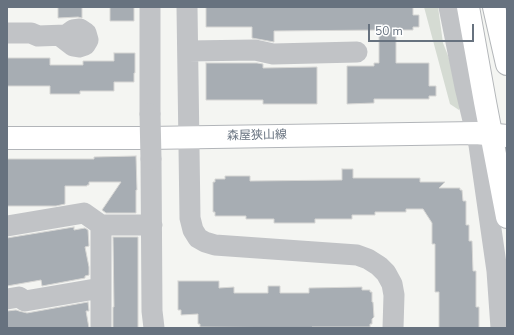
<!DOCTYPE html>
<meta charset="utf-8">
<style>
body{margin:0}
#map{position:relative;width:514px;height:335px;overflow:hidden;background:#f4f5f2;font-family:"Nunito Sans",sans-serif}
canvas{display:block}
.frame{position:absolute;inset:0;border:8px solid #67727f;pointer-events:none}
.scale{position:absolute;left:368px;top:24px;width:106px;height:18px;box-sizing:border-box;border:2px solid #67727f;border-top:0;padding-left:5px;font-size:12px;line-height:14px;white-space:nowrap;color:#67727f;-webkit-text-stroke:3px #fff;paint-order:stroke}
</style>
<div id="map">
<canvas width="514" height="335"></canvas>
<div class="frame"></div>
<div class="scale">50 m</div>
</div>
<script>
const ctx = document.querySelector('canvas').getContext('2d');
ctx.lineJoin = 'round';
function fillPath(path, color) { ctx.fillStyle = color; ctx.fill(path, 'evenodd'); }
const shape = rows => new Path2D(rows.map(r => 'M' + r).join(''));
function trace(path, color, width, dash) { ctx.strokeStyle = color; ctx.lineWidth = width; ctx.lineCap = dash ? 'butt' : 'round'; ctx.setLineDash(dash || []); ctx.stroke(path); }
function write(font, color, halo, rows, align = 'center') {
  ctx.font = font + ' "Nunito Sans","Noto Sans JP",sans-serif'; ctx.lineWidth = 4; ctx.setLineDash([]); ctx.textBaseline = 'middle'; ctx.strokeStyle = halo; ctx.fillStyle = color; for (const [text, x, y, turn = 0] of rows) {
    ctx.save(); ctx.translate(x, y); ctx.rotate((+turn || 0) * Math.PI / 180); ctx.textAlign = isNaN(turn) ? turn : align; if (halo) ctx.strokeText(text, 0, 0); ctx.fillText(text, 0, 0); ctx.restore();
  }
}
const green = shape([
 [424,7,438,7,443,43,456,76,463,102,459,110,450,104]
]);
const building = shape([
 [58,7,82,7,82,18,78,17,58,18,58,7],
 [110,7,134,7,134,21,110,21,110,7],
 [206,7,413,7,413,15,419,15,419,27,413,27,413,30,396,30,396,63,429,63,429,86,436,86,436,96,429,96,429,99,374,99,374,103,347,104,347,66,374,66,374,63,379,63,379,30,274,31,274,42,252,38,252,27,206,27,206,7],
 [114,53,135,53,135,73,134,73,134,82,114,82,114,91,80,91,80,94,50,94,50,86,7,86,7,58,50,58,50,65,83,65,83,61,114,61,114,53],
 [206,63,257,63,263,64,263,68,317,67,317,104,263,104,263,100,206,100,206,63],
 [136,156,137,190,136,190,136,213,106,213,102,210,121,182,89,182,89,185,87,185,87,186,65,186,65,204,56,206,7,206,7,159,94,159,94,157,136,156],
 [342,169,353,169,353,178,420,178,420,182,445,182,439,188,460,188,460,190,462,190,463,201,466,201,466,225,469,225,469,241,472,241,473,271,476,271,476,307,479,307,479,328,439,328,439,292,435,292,435,244,432,244,432,223,423,209,406,209,406,212,375,212,375,215,352,215,352,219,315,219,315,223,274,223,274,219,246,219,246,216,215,216,215,212,213,212,213,182,215,182,215,179,225,179,225,176,250,176,250,181,342,180,342,169],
 [74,227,74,230,85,228,88,230,89,246,85,247,89,267,89,275,85,276,85,278,42,286,41,280,7,286,7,238,74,227],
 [113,237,138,237,138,328,113,328,113,307,114,307,113,237],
 [178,281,219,281,219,288,234,287,234,293,268,293,268,286,280,286,280,293,309,293,309,288,362,287,362,290,370,290,370,292,372,292,372,302,373,302,374,317,372,319,372,324,370,324,370,327,312,327,312,328,200,327,200,324,198,324,198,314,181,315,181,310,178,310,178,281],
 [88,302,89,311,86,311,89,328,7,328,7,311,16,310,19,311,27,313,88,302]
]);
const minor = shape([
 [150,7,150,114],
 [187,7,190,218,193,230,198,238,205,242,215,245,357,255,368,259,379,266,386,273,392,284,394,295,393,328],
 [449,7,465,87,479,145,497,271,501,328],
 [7,33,31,33,38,36,66,35,73,30,80,29,86,33,88,40,85,45,79,47,73,46,60,36],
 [188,51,255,50,273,54,357,52],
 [151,159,152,311,154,328],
 [101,225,101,328],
 [7,226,84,213,101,225,152,225],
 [7,299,19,297,25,301,101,288]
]);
const major = shape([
 [7,138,147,138,476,133,507,136]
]);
const highway = shape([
 [468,7,485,102,507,217],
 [494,7,507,64]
]);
const minorBridge = shape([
 [150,114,151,159]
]);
const streetNames = [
 ["森屋狭山線",257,136,-1]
];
fillPath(green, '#d5dbd3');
fillPath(building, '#a7adb3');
trace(building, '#d6d6d4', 1);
trace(major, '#b2b5b9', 24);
trace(highway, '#b3b6b9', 24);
trace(minor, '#c1c3c6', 21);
trace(major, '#fff', 22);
trace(highway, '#fff', 22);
trace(minorBridge, '#c1c3c6', 21);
write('12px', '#67727f', '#fff', streetNames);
</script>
